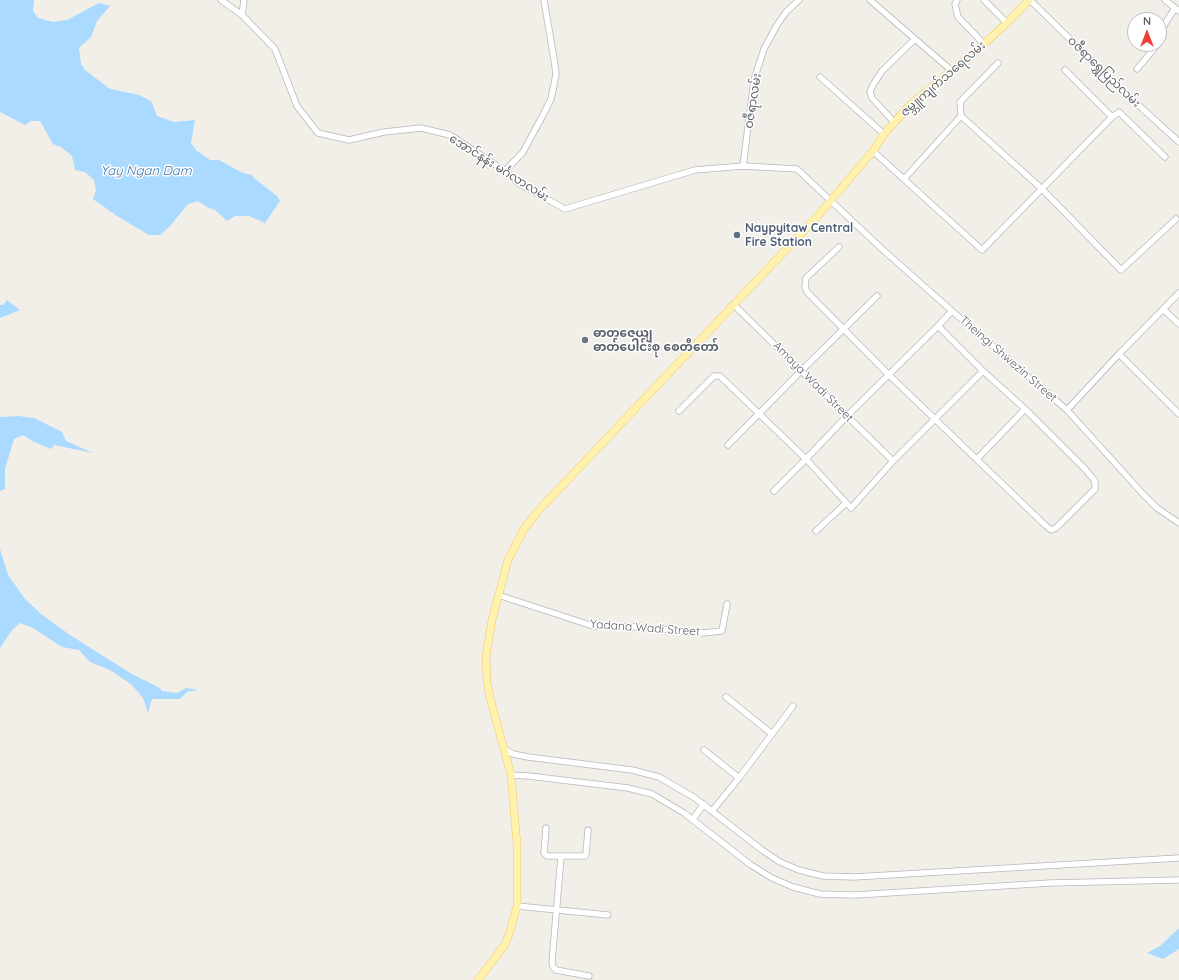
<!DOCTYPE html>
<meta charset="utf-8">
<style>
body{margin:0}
#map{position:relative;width:1179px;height:980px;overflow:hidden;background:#f1efe8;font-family:Quicksand,sans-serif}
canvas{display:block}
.north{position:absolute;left:1127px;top:12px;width:40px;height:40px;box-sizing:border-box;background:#fff;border:1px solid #bfc1c3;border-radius:50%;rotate:0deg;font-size:11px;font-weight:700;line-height:16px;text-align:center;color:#5f6368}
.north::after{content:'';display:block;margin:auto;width:14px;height:18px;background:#ea4335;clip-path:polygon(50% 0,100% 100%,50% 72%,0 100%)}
</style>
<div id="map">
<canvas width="1179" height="980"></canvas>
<div class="north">N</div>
</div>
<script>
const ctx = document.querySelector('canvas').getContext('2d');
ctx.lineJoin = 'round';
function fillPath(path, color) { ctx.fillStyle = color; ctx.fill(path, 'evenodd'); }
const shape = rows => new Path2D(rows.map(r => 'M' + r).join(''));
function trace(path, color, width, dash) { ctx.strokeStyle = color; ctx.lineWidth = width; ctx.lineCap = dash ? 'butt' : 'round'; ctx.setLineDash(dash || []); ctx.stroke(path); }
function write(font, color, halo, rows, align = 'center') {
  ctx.font = font + ' Quicksand,"Noto Sans Myanmar",sans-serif'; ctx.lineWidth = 3; ctx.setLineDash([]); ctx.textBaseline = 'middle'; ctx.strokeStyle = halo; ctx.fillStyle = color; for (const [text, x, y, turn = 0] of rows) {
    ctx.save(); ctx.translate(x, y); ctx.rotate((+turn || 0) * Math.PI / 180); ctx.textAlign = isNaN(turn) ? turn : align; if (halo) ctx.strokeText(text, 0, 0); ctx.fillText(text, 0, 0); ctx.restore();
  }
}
const water = shape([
 [0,0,34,0,33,11,38,18,53,22,67,20,99,3,110,6,97,21,91,37,79,48,81,64,85,70,110,89,139,95,151,101,157,116,174,122,195,120,191,143,196,150,210,160,219,160,243,173,252,175,254,178,277,196,280,201,265,223,249,216,235,216,227,221,215,210,205,206,198,201,188,204,170,226,160,235,149,235,117,216,93,199,96,190,94,180,85,172,75,170,72,156,61,147,53,144,40,121,31,121,25,125,0,112],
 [7,300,20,310,0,318,0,305,3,305],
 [19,416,34,418,62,432,66,441,93,453,54,445,51,449,32,441,23,435,14,439,5,469,5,489,0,491,0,417],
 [0,549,8,575,25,599,41,614,70,635,132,674,160,688,162,691,177,693,186,688,198,690,187,692,180,699,152,699,148,713,143,698,132,685,110,670,90,662,79,650,62,647,33,628,20,623,12,630,0,648],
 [1179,928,1179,949,1163,959,1147,953,1160,946]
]);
const minor = shape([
 [221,0,242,15,275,49,297,106,318,133,349,140,384,132,421,128,450,135,505,171,518,183,565,209,695,170,743,166,797,169,882,249,952,311,1067,410,1143,494,1157,508,1179,523],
 [870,0,915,39,882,71,873,85,870,92,872,98,894,122],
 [957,0,955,4,958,17,984,44],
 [984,0,1007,23],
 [1030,0,1124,92,1179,142],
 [1165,0,1179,11],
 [242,15,244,0],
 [915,39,951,70],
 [1159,42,1163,37,1161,30,1175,8],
 [1137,69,1158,44],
 [1065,70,1112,117],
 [820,77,884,134],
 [961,116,1042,189,1121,270,1176,219],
 [873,151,982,250,1112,117,1119,112,1165,157],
 [743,166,754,80,764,49,777,25,786,12,799,0],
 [505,171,523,152,543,115,551,99,554,85,556,74,554,59,544,0],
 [904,179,961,116,960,102,998,63],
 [839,247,806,278,805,287,807,292,889,375,1045,525,1051,530,1056,528,1095,489,1095,481,1085,469,1025,409,983,371],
 [733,304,893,461],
 [1163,309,1179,324],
 [938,326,952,311],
 [1119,354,1179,293],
 [1067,410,1119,354,1179,414],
 [679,411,714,376,720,376,806,459,851,508,893,461,983,371,938,326,847,416,806,459,774,491],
 [728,445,802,370,877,296],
 [977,459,1025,409],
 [816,531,846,503],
 [498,595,593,626,637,627,703,633,722,631,727,604],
 [726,697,772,734],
 [504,749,513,754,528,757,632,770,659,777,695,798,762,850,780,862,799,870,823,876,854,877,1179,858],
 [704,750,739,778],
 [511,775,529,776,628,788,652,794,684,813,751,865,772,878,793,887,820,894,855,895,1050,883,1179,880],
 [712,811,739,778,793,706],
 [693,819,704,804],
 [546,828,544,853,547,856,585,856,586,854,588,830],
 [561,857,552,962,553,967,556,970,589,976],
 [517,906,608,915]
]);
const major = shape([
 [478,980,504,946,509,935,517,906,517,844,511,775,490,698,487,681,486,656,492,620,508,560,524,529,538,511,815,219,873,151,884,134,909,106,984,44,1007,23,1029,0]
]);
const markers = [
 [737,235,4,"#5c6f8a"],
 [585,340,4,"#6b7280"]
];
const streetNames = [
 ["ဝဇီရာရွှေပြည်လမ်း",1104,72,44],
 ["ဇမ္ဘူကျက်သရေလမ်း",943,79,-41],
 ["ဝဇီရာလမ်း",753,101,-81],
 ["အောင်နန်း မင်္ဂလာလမ်း",499,168,32],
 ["Theingi Shwezin Street",1008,359,41],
 ["Amaya Wadi Street",813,382,45],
 ["Yadana Wadi Street",645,628,4]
];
const serviceNames = [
 ["Naypyitaw Central",745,228],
 ["Fire Station",745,242]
];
const worshipNames = [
 ["ဓာတုဇေယျ",593,333],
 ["ဓာတ်ပေါင်းစု စေတီတော်",593,347]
];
const waterNames = [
 ["Yay Ngan Dam",146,171]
];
fillPath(water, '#aadaff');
trace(minor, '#b5b8bc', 7);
trace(major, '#f2c960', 8);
trace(minor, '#fff', 5.5);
trace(major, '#fff2af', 7);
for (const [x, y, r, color] of markers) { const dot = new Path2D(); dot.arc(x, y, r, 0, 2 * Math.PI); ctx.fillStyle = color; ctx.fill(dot); trace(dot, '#fff', 1.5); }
write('12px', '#5f6368', '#fff', streetNames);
write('bold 12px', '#4e5e75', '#fff', serviceNames, 'left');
write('bold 12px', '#5b616d', '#fff', worshipNames, 'left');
write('italic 13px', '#4174aa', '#fff', waterNames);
</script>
